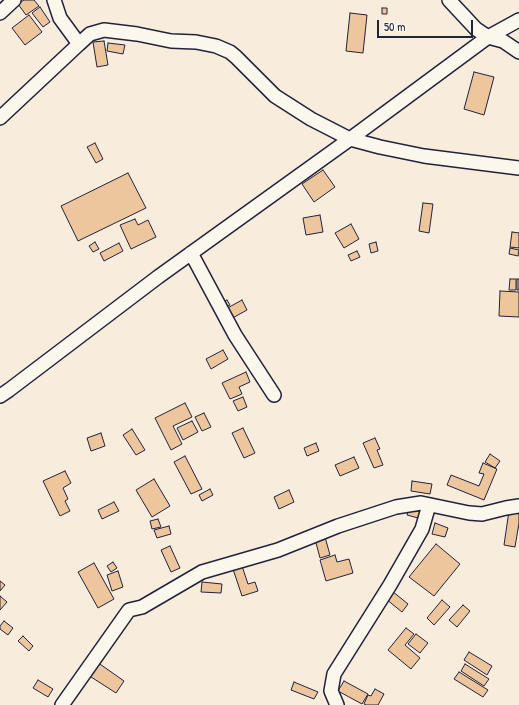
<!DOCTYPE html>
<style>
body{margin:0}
#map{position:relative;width:519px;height:705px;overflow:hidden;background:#f8eddc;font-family:"Patrick Hand",sans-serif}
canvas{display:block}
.scale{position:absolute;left:377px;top:20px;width:96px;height:18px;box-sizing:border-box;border:2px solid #22223b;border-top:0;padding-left:5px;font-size:12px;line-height:14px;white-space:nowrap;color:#22223b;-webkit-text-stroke:3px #fbf7ec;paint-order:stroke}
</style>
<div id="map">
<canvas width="519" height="705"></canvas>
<div class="scale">50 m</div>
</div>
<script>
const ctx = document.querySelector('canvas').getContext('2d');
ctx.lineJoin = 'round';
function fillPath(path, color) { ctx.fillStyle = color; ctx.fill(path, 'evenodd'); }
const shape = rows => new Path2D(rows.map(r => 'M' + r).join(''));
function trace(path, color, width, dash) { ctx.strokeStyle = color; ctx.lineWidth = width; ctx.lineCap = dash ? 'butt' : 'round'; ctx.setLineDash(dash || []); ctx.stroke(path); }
const building = shape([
 [24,0,34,0,39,6,26,15,18,4,24,0],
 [40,7,50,22,43,27,32,13,40,7],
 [382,8,387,8,387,14,382,14,382,8],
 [350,13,367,15,363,53,346,51,350,13],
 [29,15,42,32,25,45,12,28,29,15],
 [104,41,108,65,97,67,93,42,104,41],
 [108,43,125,45,123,54,107,51,108,43],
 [474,72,494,77,484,115,464,109,474,72],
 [95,143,103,159,96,163,87,147,95,143],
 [323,170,335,187,314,202,302,184,323,170],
 [128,173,146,208,78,241,61,206,128,173],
 [423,203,433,204,429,233,419,231,423,203],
 [320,215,323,232,306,235,303,218,320,215],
 [135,219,138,225,148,220,156,237,131,249,120,225,135,219],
 [351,224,359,239,344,248,335,233,351,224],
 [512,232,519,233,519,248,510,247,512,232],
 [95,242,99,249,93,252,89,246,95,242],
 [376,242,378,251,371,253,369,244,376,242],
 [119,243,123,251,104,261,100,253,119,243],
 [510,248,519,250,518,256,509,254,510,248],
 [357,251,360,257,351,261,348,255,357,251],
 [510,279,516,279,516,290,509,290,510,279],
 [517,279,519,279,519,290,517,290,517,279],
 [500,291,519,292,519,317,499,316,500,291],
 [227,300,230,305,223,308,221,303,227,300],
 [242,300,247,310,229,320,224,310,242,300],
 [223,350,228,359,211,369,206,359,223,350],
 [246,372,250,382,239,387,242,394,230,399,222,383,246,372],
 [243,397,247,407,238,411,233,401,243,397],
 [185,403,192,417,173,426,182,444,171,450,155,418,185,403],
 [204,413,211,427,202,431,195,417,204,413],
 [192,421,198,432,183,440,177,428,192,421],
 [243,428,255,453,244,458,232,433,243,428],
 [132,429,145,450,136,455,123,435,132,429],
 [101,433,105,446,91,451,87,438,101,433],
 [375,438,380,449,377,450,383,465,374,468,363,443,375,438],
 [316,443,319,451,307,456,304,448,316,443],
 [490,454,500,461,495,468,485,462,490,454],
 [185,456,202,489,191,494,174,462,185,456],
 [354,457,359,468,340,476,335,465,354,457],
 [483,463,497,469,484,500,447,485,451,475,479,486,484,474,479,473,483,463],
 [65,471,71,483,63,488,68,499,65,501,70,511,60,516,43,481,65,471],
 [154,479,170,506,152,517,136,490,154,479],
 [412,481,432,484,430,494,411,491,412,481],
 [210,489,213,495,202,501,199,495,210,489],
 [289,490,294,502,279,509,274,497,289,490],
 [114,502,119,511,102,519,98,510,114,502],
 [409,509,420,512,418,518,407,515,409,509],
 [509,511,519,513,519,523,515,547,504,545,509,511],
 [158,519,161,527,152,529,150,521,158,519],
 [435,523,448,528,445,537,432,534,435,523],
 [169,526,171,534,157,538,154,530,169,526],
 [325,537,330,555,320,558,315,539,325,537],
 [436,544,460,564,434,596,409,577,436,544],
 [170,546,180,568,171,572,161,550,170,546],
 [335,555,337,562,349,559,353,573,326,581,320,560,335,555],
 [113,562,117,568,111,572,107,566,113,562],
 [94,563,114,599,98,608,78,572,94,563],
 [242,566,248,584,255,582,258,591,242,596,233,569,242,566],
 [118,571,123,587,112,591,107,575,118,571],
 [0,581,5,585,0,591,0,581],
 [202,582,222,584,221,593,201,592,202,582],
 [392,591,408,604,402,612,386,599,392,591],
 [0,596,7,602,0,610,0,596],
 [442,600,450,607,434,625,427,618,442,600],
 [463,605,470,611,457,627,449,620,463,605],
 [4,621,13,628,8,635,0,629,0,626,4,621],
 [406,628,414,634,405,645,420,658,411,669,388,650,406,628],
 [416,634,428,643,420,653,408,644,416,634],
 [23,636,33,646,29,651,18,641,23,636],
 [469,652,492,666,487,675,464,660,469,652],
 [97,662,124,681,116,693,88,675,97,662],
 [465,664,489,679,484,686,461,671,465,664],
 [459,672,488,690,483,697,454,679,459,672],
 [38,680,53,689,48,697,33,688,38,680],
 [344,681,368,694,362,704,338,691,344,681],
 [294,682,318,692,314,699,291,690,294,682],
 [375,689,384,694,378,705,366,705,364,704,368,695,371,696,375,689]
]);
const minor = shape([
 [54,0,60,18,79,44,90,34,104,30,137,34,171,41,196,42,216,46,230,52,236,57,275,96,311,119,350,139,380,147,424,156,519,168],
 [449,0,476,29,488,37,503,41,519,52],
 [0,13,14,0],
 [0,118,79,44],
 [191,253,235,335,274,395],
 [0,396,9,390,158,277,350,139,488,37,519,20],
 [62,705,129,610,142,607,202,572,278,550,338,526,396,507,421,503,469,513,482,514,506,508,519,506],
 [337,705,331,691,334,674,390,585,422,529,429,505]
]);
fillPath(building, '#eec69e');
trace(building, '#22223b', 1);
trace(minor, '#22223b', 16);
trace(minor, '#fbf7ec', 13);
</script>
